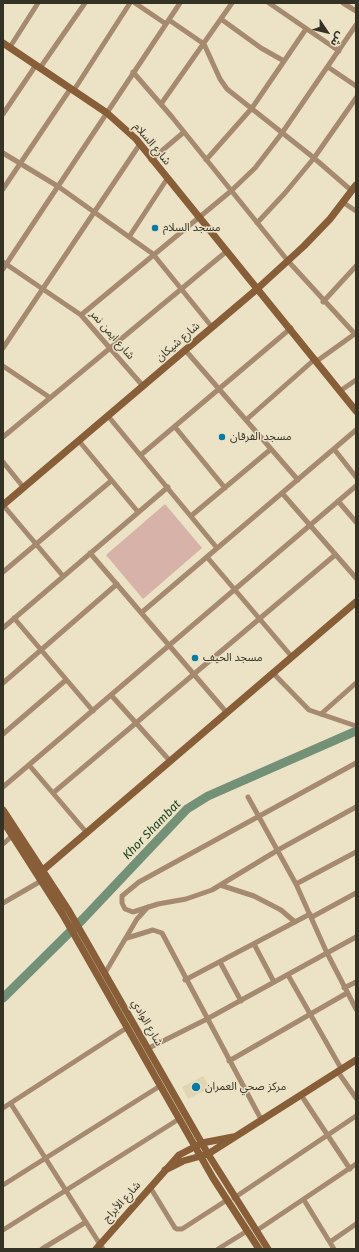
<!DOCTYPE html>
<meta charset="utf-8">
<style>
body{margin:0}
#map{position:relative;width:359px;height:1252px;overflow:hidden;background:#ece2c6;font-family:"Fira Sans","Noto Sans Arabic",sans-serif}
canvas{display:block}
.frame{position:absolute;inset:0;border:4px solid #343125;pointer-events:none}
.north{position:absolute;left:307px;top:12px;width:40px;height:40px;-webkit-text-stroke:3px #ece2c6;paint-order:stroke;rotate:125deg;font-size:11px;font-weight:700;line-height:16px;text-align:center;color:#343125}
.north::after{content:'';display:block;margin:auto;width:14px;height:18px;background:#343125;clip-path:polygon(50% 0,100% 100%,50% 72%,0 100%)}
</style>
<div id="map">
<canvas width="359" height="1252"></canvas>
<div class="frame"></div>
<div class="north">ش</div>
</div>
<script>
const ctx = document.querySelector('canvas').getContext('2d');
ctx.lineJoin = 'round';
function fillPath(path, color) { ctx.fillStyle = color; ctx.fill(path, 'evenodd'); }
const shape = rows => new Path2D(rows.map(r => 'M' + r).join(''));
function trace(path, color, width, dash) { ctx.strokeStyle = color; ctx.lineWidth = width; ctx.lineCap = dash ? 'butt' : 'round'; ctx.setLineDash(dash || []); ctx.stroke(path); }
function write(font, color, halo, rows, align = 'center') {
  ctx.font = font + ' "Fira Sans","Noto Sans Arabic",sans-serif'; ctx.lineWidth = 3; ctx.setLineDash([]); ctx.textBaseline = 'middle'; ctx.strokeStyle = halo; ctx.fillStyle = color; for (const [text, x, y, turn = 0] of rows) {
    ctx.save(); ctx.translate(x, y); ctx.rotate((+turn || 0) * Math.PI / 180); ctx.textAlign = isNaN(turn) ? turn : align; if (halo) ctx.strokeText(text, 0, 0); ctx.fillText(text, 0, 0); ctx.restore();
  }
}
const built = shape([
 [203,1076,210,1088,188,1099,182,1087]
]);
const green = shape([
 [165,504,202,548,143,599,106,555]
]);
const river = shape([
 [3,998,83,919,187,809,208,796,356,731]
]);
const street = shape([
 [135,3,166,24],
 [269,3,339,51],
 [343,3,356,11],
 [221,19,261,48,284,61],
 [169,20,204,44,220,79,227,89,314,158,352,191],
 [10,47,38,3],
 [328,67,356,86],
 [40,68,85,3],
 [133,72,172,117,288,261,355,334],
 [74,90,130,3],
 [161,104,232,3],
 [3,114,36,65],
 [3,153,59,187,153,254,212,327],
 [151,160,184,132],
 [206,160,252,108,306,29],
 [3,189,71,88],
 [344,203,356,211],
 [257,223,285,193,314,158,356,98],
 [129,237,167,179],
 [3,262,81,315,143,386],
 [3,269,180,3],
 [323,302,356,266],
 [81,315,231,191,255,168,282,133,356,25],
 [3,348,140,144],
 [186,351,298,480],
 [317,361,356,333],
 [3,366,49,397],
 [340,391,356,380],
 [108,416,217,548],
 [246,420,315,359],
 [175,427,225,488],
 [3,437,227,251],
 [79,441,138,512],
 [334,449,356,477],
 [142,454,291,328],
 [3,462,24,488],
 [282,493,356,578],
 [338,501,356,522],
 [3,505,63,576],
 [191,516,271,449],
 [90,553,227,713],
 [207,557,292,657],
 [3,572,111,481],
 [141,613,356,430],
 [14,618,93,711],
 [3,628,168,487],
 [273,673,309,710,356,726],
 [3,683,117,584],
 [111,695,170,761],
 [321,714,356,683],
 [3,734,66,680],
 [356,763,139,882,122,896,122,903,125,909,133,912,158,904,186,899,212,890,278,850,356,807],
 [29,765,87,833],
 [3,787,356,486],
 [53,793,335,555],
 [248,797,296,884,327,953,356,1009],
 [3,844,12,836],
 [296,884,356,852],
 [220,885,254,896,281,910,295,922],
 [3,903,41,881],
 [312,917,356,893],
 [127,938,153,930,162,933,262,1121],
 [254,944,274,982],
 [220,962,241,1001],
 [105,973,137,919,148,907],
 [288,975,342,1070],
 [185,980,310,914],
 [344,988,356,982],
 [149,1048,207,1019,356,937],
 [229,1061,347,993],
 [338,1072,356,1098],
 [301,1095,350,1169],
 [11,1104,103,1249],
 [3,1108,128,1027],
 [3,1185,160,1086],
 [150,1187,175,1228,177,1229,182,1229,227,1200],
 [234,1198,356,1116],
 [304,1200,334,1249],
 [3,1230,179,1119],
 [256,1231,356,1164],
 [330,1242,356,1224],
 [42,1249,86,1222],
 [218,1249,247,1231]
]);
const secondary = shape([
 [3,43,107,113,136,139,356,411],
 [3,505,257,289,304,246,330,219,356,185],
 [3,810,69,911,208,1154,268,1249],
 [3,821,63,915,213,1178,259,1249],
 [43,870,356,602],
 [165,1170,183,1161,208,1154,356,1060],
 [96,1249,179,1155,202,1143,233,1137]
]);
const markers = [
 [155,228,4,"#087aa3"],
 [222,437,4,"#087aa3"],
 [195,658,4,"#087aa3"],
 [196,1087,5,"#087aa3"]
];
const streetNames = [
 ["شارع السلام",152,144,50],
 ["شارع ايمن نمر",112,335,49],
 ["شارع شيكان",178,342,-41],
 ["شارع الوادي",147,1023,60],
 ["شارع الأبراج",122,1202,-48]
];
const poiNames = [
 ["مسجد السلام",163,228],
 ["مسجد الفرقان",230,437],
 ["مسجد الحيف",203,658],
 ["مركز صحي العمران",205,1087]
];
const waterNames = [
 ["Khor Shambat",152,830,-46]
];
fillPath(built, '#e1d5b1');
fillPath(green, '#d6b2a9');
trace(river, '#739176', 9);
trace(street, '#a68a70', 5);
trace(secondary, '#875e37', 7);
for (const [x, y, r, color] of markers) { const dot = new Path2D(); dot.arc(x, y, r, 0, 2 * Math.PI); ctx.fillStyle = color; ctx.fill(dot); trace(dot, '#ece2c6', 1.5); }
write('11px', '#343125', '#ece2c6', streetNames);
write('11px', '#343125', '#ece2c6', poiNames, 'left');
write('italic 12px', '#10401a', '#ece2c6', waterNames);
</script>
